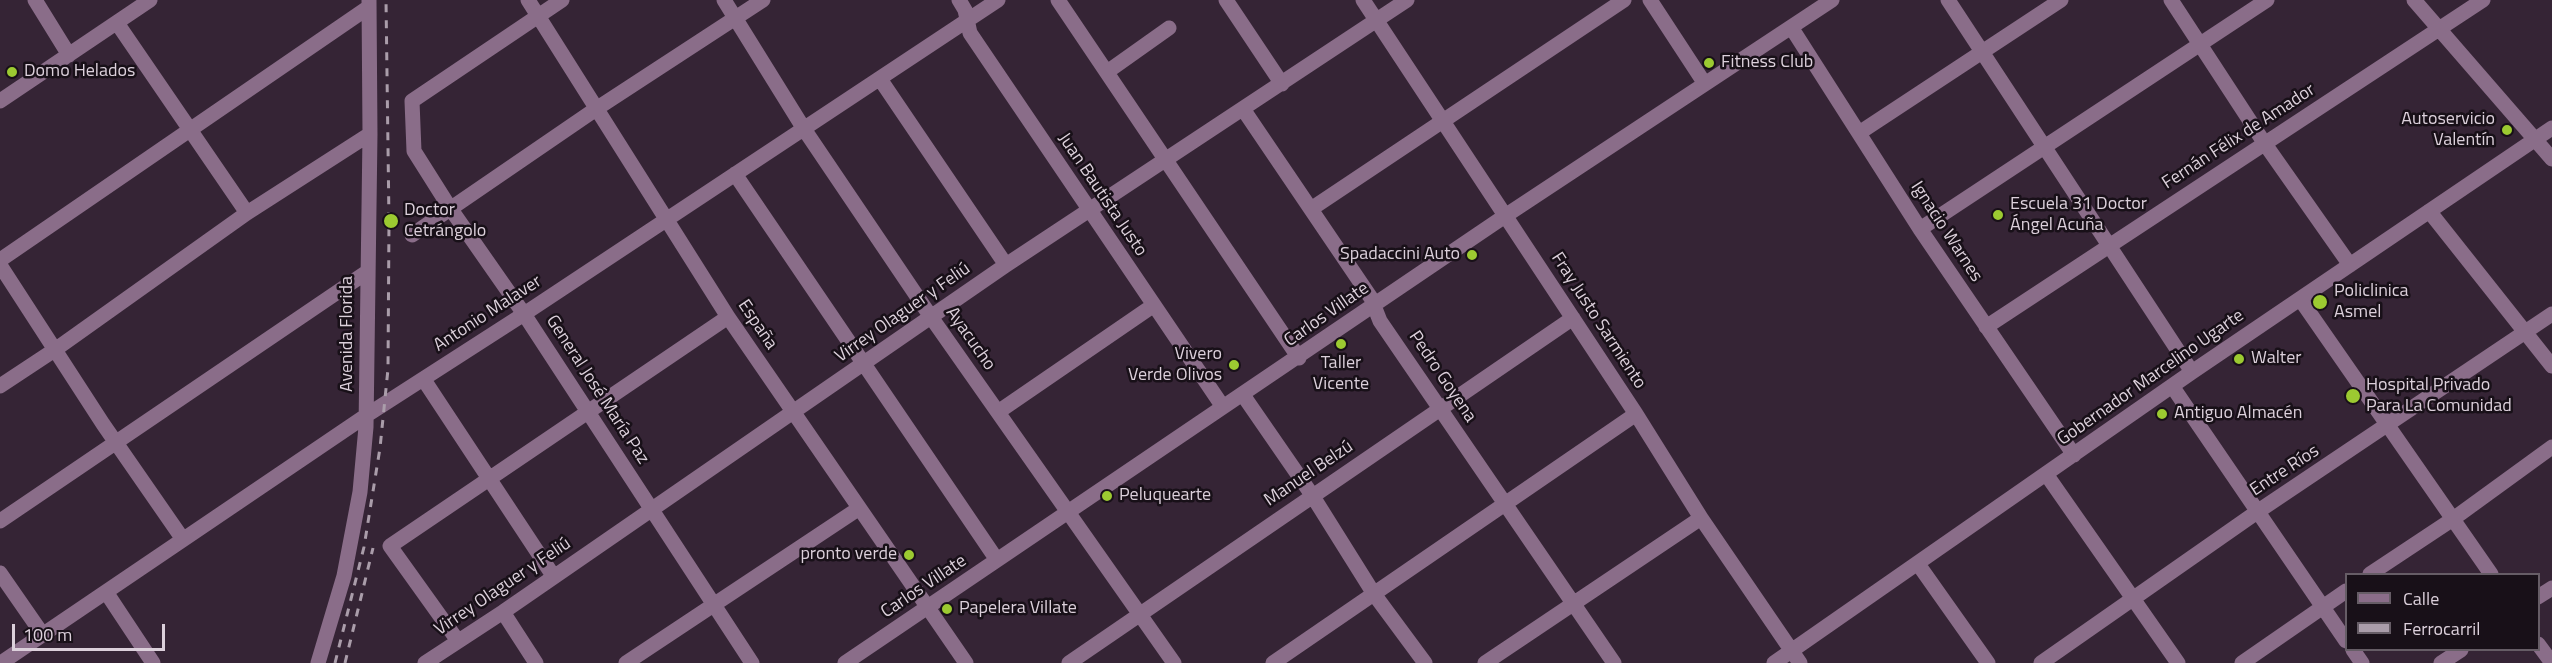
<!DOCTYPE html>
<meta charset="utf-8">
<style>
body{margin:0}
#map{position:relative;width:2552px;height:663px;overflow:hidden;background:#352435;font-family:"Titillium Web",sans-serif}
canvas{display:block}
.legend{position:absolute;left:2345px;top:573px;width:195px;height:78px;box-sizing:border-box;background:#181018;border:2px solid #665d66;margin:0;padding:8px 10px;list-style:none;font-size:18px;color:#dcd0db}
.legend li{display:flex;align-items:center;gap:12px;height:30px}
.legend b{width:30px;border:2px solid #665d66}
.scale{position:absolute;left:12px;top:624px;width:153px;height:27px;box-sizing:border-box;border:3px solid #dcd0db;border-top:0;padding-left:8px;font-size:18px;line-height:21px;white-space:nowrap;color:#dcd0db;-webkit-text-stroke:4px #181018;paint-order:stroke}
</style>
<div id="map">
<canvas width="2552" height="663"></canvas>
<ul class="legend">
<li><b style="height:8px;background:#8a6d89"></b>Calle</li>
<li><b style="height:8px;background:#aa9daa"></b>Ferrocarril</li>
</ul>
<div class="scale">100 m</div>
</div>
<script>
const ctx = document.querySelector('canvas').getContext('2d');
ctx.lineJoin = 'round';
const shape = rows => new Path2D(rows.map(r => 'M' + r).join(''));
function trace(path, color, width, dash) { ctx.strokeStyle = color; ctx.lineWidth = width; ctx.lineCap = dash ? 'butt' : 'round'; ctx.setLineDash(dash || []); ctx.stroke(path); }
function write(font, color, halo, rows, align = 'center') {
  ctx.font = font + ' "Titillium Web",sans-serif'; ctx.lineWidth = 5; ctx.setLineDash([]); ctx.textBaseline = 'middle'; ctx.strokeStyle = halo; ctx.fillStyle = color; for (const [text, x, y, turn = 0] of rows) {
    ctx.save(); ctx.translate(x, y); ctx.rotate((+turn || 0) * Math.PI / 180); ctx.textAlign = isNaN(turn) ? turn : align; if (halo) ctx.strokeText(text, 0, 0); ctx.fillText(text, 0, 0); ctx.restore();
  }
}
const minor = shape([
 [35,0,69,55],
 [528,0,728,317,966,663],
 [562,0,412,101,414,151,450,208,524,314,752,663],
 [724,0,804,129,931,317,1174,663],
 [959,0,965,10,970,33,1223,407],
 [1058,0,1299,358],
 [1226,0,1282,84],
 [1363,0,1636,414,1701,518,1800,663],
 [1650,0,1705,84],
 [1948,0,2192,372],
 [2171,0,2265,144,2350,265],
 [2414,0,2552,159],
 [117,23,247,213],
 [1791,27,1920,229,2074,455],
 [1107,72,1169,28],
 [880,79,1006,265],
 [0,101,150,0],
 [1243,109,1371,298,1380,321,1614,663],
 [1859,133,2061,0],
 [735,174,997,560],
 [1311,209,1624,0],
 [2429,211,2552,366],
 [1920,229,2267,0],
 [412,235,596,109,763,0],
 [0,260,369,7],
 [0,265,103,424,182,538],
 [2300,299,2491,574],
 [1986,327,2483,0],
 [424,380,554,577],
 [0,386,56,349,247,213,370,134],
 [2172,386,2346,641],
 [1243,395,1312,495,1374,594,1425,663],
 [998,412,1154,305],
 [2046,474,2178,663],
 [0,521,367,272],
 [1918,564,1988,663],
 [0,573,43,635],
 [2370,574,2453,519,2552,447],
 [106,592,153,663],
 [2538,597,2552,588],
 [503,612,536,663],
 [458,641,390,546,728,317],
 [2538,644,2552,663],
 [2353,650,2362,663],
 [1,663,367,415,524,314,998,0],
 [318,663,344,576,360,492,366,427,370,134,369,0],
 [425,663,503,612,1006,265,1407,0],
 [626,663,858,509],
 [845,663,1505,216,1832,0],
 [1069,663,1573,318],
 [1273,663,1636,414],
 [1485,663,1701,518],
 [1774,663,2192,372,2552,128],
 [2041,663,2257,512,2552,314],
 [2242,663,2346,591],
 [2441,663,2461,650]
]);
const rail = shape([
 [335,663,364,547,380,448,388,369,389,221,386,0],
 [345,663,373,548]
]);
const markers = [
 [1709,63,6,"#9cca31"],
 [12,72,6,"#9cca31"],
 [2507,130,6,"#9cca31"],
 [1998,215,6,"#9cca31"],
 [391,221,8,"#9cca31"],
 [1472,255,6,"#9cca31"],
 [2320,302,8,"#9cca31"],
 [1341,344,6,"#9cca31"],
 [2239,359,6,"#9cca31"],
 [1234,365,6,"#9cca31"],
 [2353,396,8,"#9cca31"],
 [2162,414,6,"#9cca31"],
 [1107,496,6,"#9cca31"],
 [909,555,6,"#9cca31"],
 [947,609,6,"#9cca31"]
];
const poiNames = [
 ["Fitness Club",1721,63],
 ["Domo Helados",24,72],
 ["Autoservicio",2495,120,"right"],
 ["Valentín",2495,141,"right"],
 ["Escuela 31 Doctor",2010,205],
 ["Ángel Acuña",2010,226],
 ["Doctor",404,211],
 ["Cetrángolo",404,232],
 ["Spadaccini Auto",1460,255,"right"],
 ["Policlinica",2334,292],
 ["Asmel",2334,313],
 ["Vivero",1222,355,"right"],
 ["Verde Olivos",1222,376,"right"],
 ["Walter",2251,359],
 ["Taller",1341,364,"center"],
 ["Vicente",1341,385,"center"],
 ["Hospital Privado",2366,386],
 ["Para La Comunidad",2366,407],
 ["Antiguo Almacén",2174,414],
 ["Peluquearte",1119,496],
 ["pronto verde",897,555,"right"],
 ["Papelera Villate",959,609]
];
const streetNames = [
 ["Fernán Félix de Amador",2239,137,-33],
 ["Juan Bautista Justo",1102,195,56],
 ["Ignacio Warnes",1946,232,57],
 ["Virrey Olaguer y Feliú",903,313,-35],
 ["Antonio Malaver",488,314,-33],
 ["Carlos Villate",1327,315,-35],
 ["Fray Justo Sarmiento",1598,321,57],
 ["España",757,325,56],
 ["Avenida Florida",348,334,-90],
 ["Ayacucho",970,339,55],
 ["Pedro Goyena",1442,377,56],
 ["Gobernador Marcelino Ugarte",2151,378,-35],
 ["General José María Paz",597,390,57],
 ["Entre Ríos",2285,471,-33],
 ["Manuel Belzú",1309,474,-34],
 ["Virrey Olaguer y Feliú",503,587,-34],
 ["Carlos Villate",924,587,-34]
];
trace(minor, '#8a6d89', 15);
trace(rail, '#aa9daa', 3, [8, 8]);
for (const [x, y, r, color] of markers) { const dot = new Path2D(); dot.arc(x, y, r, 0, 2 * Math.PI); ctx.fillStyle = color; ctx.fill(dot); trace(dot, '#181018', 2); }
write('18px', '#dcd0db', '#181018', poiNames, 'left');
write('18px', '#dcd0db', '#181018', streetNames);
</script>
